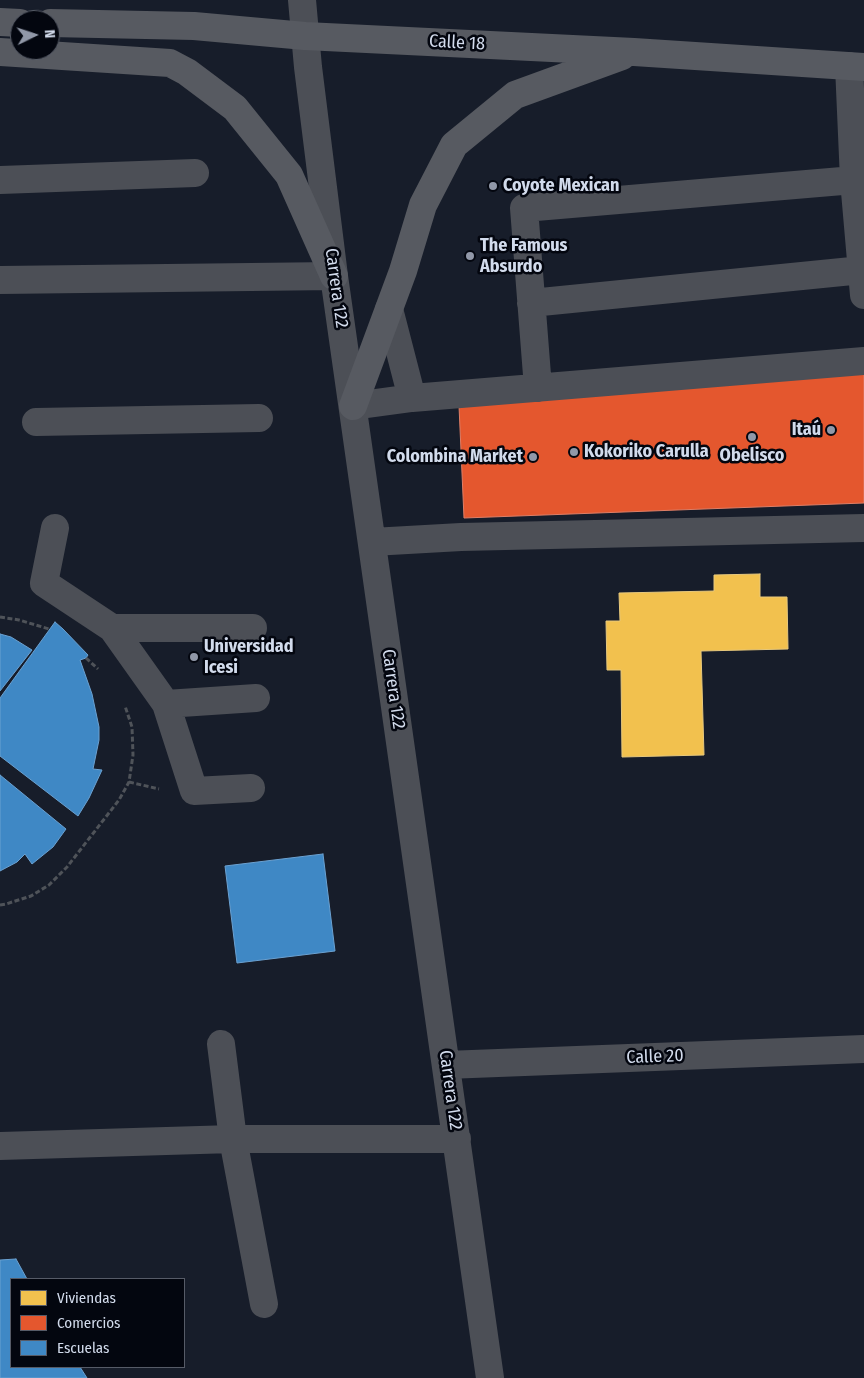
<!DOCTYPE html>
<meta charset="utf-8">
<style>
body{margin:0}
#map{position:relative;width:864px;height:1378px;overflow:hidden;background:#171d2a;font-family:"Fira Sans Condensed",sans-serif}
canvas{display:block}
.legend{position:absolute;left:10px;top:1278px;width:175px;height:90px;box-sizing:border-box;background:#03060f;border:1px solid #565b67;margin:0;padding:6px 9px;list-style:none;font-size:15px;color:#d2dbec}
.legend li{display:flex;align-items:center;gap:10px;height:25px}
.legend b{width:25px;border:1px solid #565b67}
.north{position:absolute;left:10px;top:10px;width:50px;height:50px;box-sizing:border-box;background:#03060f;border:1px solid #565b67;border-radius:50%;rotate:86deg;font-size:14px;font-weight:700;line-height:20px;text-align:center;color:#d2dbec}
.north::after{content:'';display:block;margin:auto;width:18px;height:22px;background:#9198a8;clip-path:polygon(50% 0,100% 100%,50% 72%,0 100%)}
</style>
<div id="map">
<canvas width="864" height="1378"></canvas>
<ul class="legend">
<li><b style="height:14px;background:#f2c14e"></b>Viviendas</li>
<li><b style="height:14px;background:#e4572e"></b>Comercios</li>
<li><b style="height:14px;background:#3f88c5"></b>Escuelas</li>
</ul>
<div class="north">N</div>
</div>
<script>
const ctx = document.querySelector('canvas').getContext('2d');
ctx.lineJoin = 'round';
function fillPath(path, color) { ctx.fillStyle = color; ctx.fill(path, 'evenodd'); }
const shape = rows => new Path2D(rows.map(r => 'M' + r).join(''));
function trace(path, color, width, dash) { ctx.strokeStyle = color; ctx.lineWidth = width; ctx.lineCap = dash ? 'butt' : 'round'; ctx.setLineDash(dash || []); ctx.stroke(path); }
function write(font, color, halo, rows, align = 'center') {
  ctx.font = font + ' "Fira Sans Condensed",sans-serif'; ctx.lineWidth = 5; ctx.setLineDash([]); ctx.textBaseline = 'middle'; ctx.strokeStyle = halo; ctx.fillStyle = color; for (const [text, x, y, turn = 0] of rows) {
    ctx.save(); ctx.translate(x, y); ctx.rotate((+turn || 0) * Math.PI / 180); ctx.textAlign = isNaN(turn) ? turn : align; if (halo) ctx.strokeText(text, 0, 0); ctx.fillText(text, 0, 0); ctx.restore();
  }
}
const homes = shape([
 [760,574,760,597,787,597,788,649,701,651,704,755,622,757,621,670,607,670,606,621,620,621,619,593,714,591,714,575,760,574]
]);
const shops = shape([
 [864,372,864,503,464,518,459,406,864,372]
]);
const schools = shape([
 [55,622,63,629,88,655,86,658,80,660,92,694,99,727,99,740,93,769,102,770,89,798,78,816,0,756,0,698,55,622],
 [0,634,11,637,32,650,0,691,0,634],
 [0,775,66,829,53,847,32,864,25,854,17,862,0,871,0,775],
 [323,854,335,951,237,963,225,866,323,854],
 [16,1259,27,1279,11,1279,11,1367,80,1367,87,1378,0,1378,0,1260,16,1259]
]);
const path = shape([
 [0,617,19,620,49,629],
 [86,658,98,669],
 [129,782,159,789],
 [0,905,6,904,31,896,49,885,67,867,119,800,129,782,133,755,132,727,125,706]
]);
const minor = shape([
 [302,0,308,67,334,276,490,1378],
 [849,66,854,180,864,295],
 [0,180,195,173],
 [0,280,334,276],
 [531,303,862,270],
 [389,309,412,398],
 [538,388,524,208,854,180],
 [353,406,412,398,864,361],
 [36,422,259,418],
 [55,528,44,583,112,628,166,704,194,791,251,788],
 [372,542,461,537,864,528],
 [112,628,253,628],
 [166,704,256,698],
 [221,1044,233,1139,264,1304],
 [446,1065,864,1049],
 [0,1146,233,1139,457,1139]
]);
const major = shape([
 [0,22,20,23],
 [50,23,194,26,305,36,634,52,864,67],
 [0,52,170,63,187,72,235,108,289,175,334,276],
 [353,406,403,271,423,205,454,145,515,95,622,56]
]);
const markers = [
 [493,186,5,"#9198a8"],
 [470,256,5,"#9198a8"],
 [831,430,5,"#9198a8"],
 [752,437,5,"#9198a8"],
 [574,452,5,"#9198a8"],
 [533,457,5,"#9198a8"],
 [194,657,5,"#9198a8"]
];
const streetNames = [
 ["Calle 18",457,43,3],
 ["Carrera 122",336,288,82],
 ["Carrera 122",393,689,82],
 ["Calle 20",655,1057,-2],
 ["Carrera 122",450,1090,82]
];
const poiNames = [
 ["Coyote Mexican",503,186],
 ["The Famous",480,246],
 ["Absurdo",480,267],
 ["Itaú",821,430,"right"],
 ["Kokoriko Carulla",584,452],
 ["Obelisco",752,456,"center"],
 ["Colombina Market",523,457,"right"],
 ["Universidad",204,647],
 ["Icesi",204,668]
];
fillPath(homes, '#f2c14e');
trace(homes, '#e8c97d', 1);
fillPath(shops, '#e4572e');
trace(shops, '#df7f67', 1);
fillPath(schools, '#3f88c5');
trace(schools, '#6ba1d1', 1);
trace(path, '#4f5359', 3, [5, 2.5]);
trace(minor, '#4c4f56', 28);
trace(major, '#575a61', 28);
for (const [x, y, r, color] of markers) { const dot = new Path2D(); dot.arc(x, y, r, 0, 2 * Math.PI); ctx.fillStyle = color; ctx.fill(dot); trace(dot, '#03060f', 2); }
write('18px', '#d2dbec', '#03060f', streetNames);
write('bold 18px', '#d2dbec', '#03060f', poiNames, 'left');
</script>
